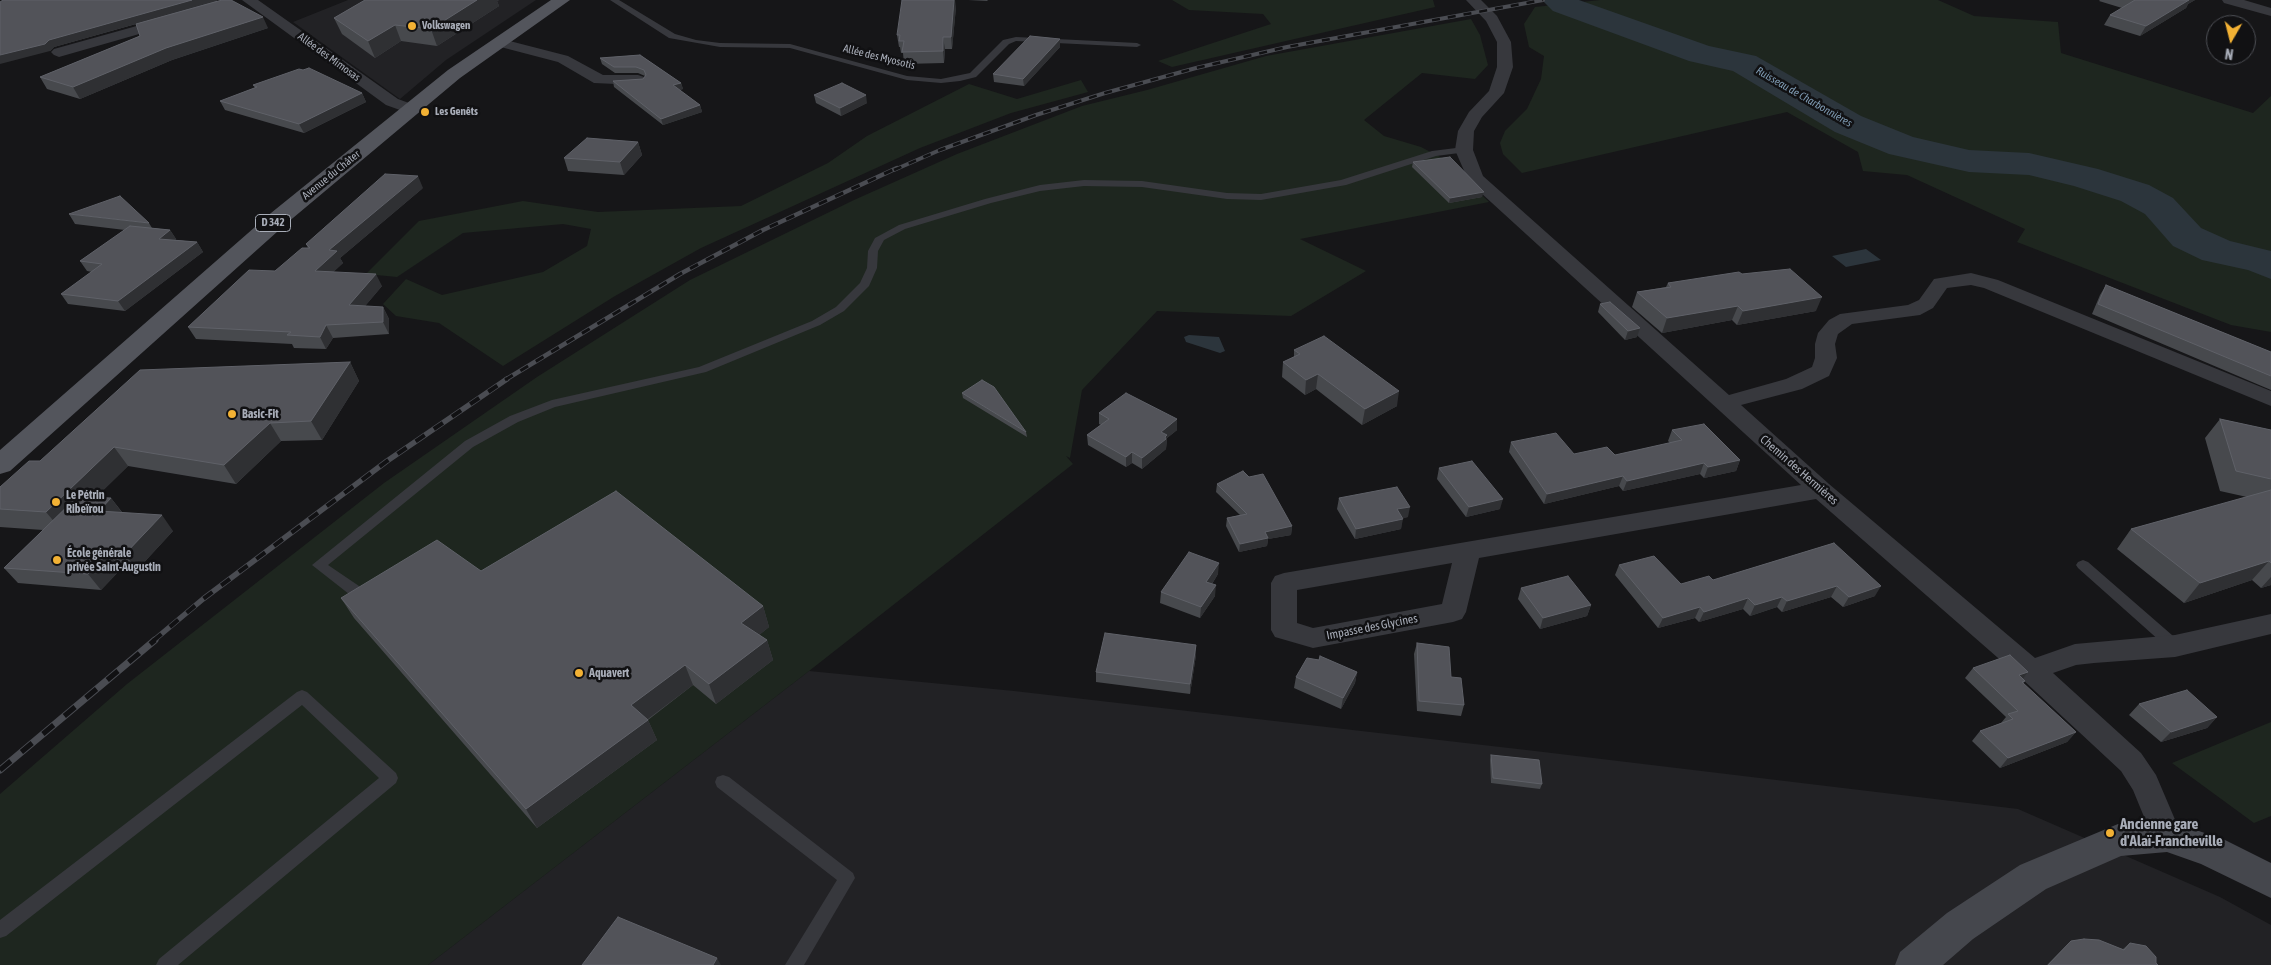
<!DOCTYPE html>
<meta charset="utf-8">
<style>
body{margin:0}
#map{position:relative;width:2271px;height:965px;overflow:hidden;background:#161618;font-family:"Asap Condensed",sans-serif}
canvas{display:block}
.north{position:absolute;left:2206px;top:15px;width:50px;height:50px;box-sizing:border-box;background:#111113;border:1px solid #4d4f55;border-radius:50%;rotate:188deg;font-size:14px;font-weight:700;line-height:20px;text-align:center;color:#a8adb8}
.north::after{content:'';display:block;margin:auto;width:18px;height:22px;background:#f2b134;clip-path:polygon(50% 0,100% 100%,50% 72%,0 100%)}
</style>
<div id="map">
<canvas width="2271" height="965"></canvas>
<div class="north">N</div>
</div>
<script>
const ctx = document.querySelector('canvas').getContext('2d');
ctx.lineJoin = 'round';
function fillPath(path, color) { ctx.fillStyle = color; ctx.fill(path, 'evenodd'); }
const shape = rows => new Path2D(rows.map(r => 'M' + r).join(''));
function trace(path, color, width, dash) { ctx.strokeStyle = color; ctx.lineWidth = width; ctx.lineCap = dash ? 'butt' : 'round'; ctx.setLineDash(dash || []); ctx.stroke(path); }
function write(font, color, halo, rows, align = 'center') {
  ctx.font = font + ' "Asap Condensed",sans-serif'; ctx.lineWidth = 5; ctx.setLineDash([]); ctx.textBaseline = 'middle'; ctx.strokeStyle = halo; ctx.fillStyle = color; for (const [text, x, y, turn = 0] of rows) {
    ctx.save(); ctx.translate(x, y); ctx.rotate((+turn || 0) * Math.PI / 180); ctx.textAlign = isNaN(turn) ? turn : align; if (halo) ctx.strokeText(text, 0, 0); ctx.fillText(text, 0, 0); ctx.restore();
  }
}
const built = shape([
 [348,0,536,0,446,60,400,99,293,22],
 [809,671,1014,691,1535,751,2018,809,2220,897,2271,925,2271,965,428,965]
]);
const green = shape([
 [1172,0,1433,0,1435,7,1172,67,1158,61,1271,24,1263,14,1189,10],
 [1600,0,1938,0,1974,16,2058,22,2061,53,2253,113,2271,96,2271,332,2231,325,2017,242,2025,229,1907,175,1863,171,1858,152,1787,112,1522,173,1503,154,1500,143,1505,131,1527,109,1541,79,1544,56,1529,47,1524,24,1535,7],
 [1471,19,1480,35,1488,65,1475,79,1422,73,1364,120,1384,136,1421,147,1446,160,1489,202,1300,239,1366,271,1291,316,1157,311,1082,390,1070,458,1066,456,1073,464,809,671,428,965,0,965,0,794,127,684,384,483,537,377,690,280,854,200,957,154,1082,106,1147,90,1266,56],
 [1081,80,1088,92,1011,113,920,148,701,248,615,296,503,366,439,323,396,316,383,304,406,279,442,295,543,272,587,246,591,229,563,224,463,233,397,277,366,274,419,221,523,201,598,212,741,206,828,163,867,136,969,84,1017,99],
 [2271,722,2271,816,2254,823,2172,763]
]);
const water = shape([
 [1866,249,1881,260,1846,267,1832,256],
 [1189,335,1219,337,1225,351,1220,353,1186,342,1184,337]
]);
const river = shape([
 [1542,0,1579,0,1709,46,1756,56,1861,116,1913,137,1969,150,2029,153,2098,169,2149,185,2173,198,2201,228,2230,241,2271,251,2271,279,2248,270,2202,260,2173,246,2145,214,2121,201,2074,186,2029,175,1969,172,1889,154,1835,132,1733,71,1689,61,1553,11,1542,0]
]);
const lane = shape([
 [610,0,619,0,675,34,696,40,720,43,790,44,907,76,941,79,970,73,1003,40,1016,37,1137,43,1141,45,1137,47,1016,41,1009,44,976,77,960,81,941,83,907,80,790,48,720,47,669,38,610,0],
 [1464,147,1467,148,1467,152,1436,156,1346,185,1261,200,1227,199,1142,187,1084,186,1040,191,991,203,905,229,884,240,878,251,877,268,869,286,844,311,820,325,706,372,555,407,518,422,473,447,328,565,359,586,361,590,359,594,349,594,312,565,465,441,510,416,552,400,699,367,812,321,836,307,860,283,867,268,868,251,875,238,899,225,985,199,1040,185,1084,180,1142,181,1227,193,1261,194,1341,180,1432,151,1464,147],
 [2083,560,2088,562,2180,642,2182,646,2180,650,2175,652,2170,650,2078,568,2076,565,2078,562,2083,560],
 [302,690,307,692,396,773,398,778,396,783,178,965,156,965,159,959,379,778,302,705,6,936,0,938,0,920,297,692,302,690],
 [723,775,729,777,853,873,855,878,804,965,785,965,837,880,717,787,715,782,717,777,723,775]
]);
const street = shape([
 [242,0,258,0,398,99,417,106,419,109,417,112,411,114,386,105,242,0],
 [1466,0,1481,0,1497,16,1511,42,1513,67,1504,93,1482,117,1474,131,1473,150,1483,176,1729,395,1786,379,1812,367,1815,358,1815,344,1818,333,1829,320,1840,314,1908,305,1919,300,1934,279,1971,273,1998,280,2271,391,2271,406,1984,288,1971,285,1947,288,1933,308,1920,315,1852,324,1838,334,1835,344,1837,358,1829,376,1802,389,1741,405,1829,484,2035,658,2075,644,2175,635,2271,614,2271,634,2175,657,2094,663,2076,665,2053,673,2141,753,2156,775,2182,836,2178,846,2167,850,2156,846,2133,790,2121,771,2021,678,1816,499,1479,558,1466,612,1462,619,1453,622,1313,648,1275,637,1271,630,1271,583,1275,576,1284,573,1801,485,1469,182,1455,150,1458,131,1469,112,1489,91,1497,67,1497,42,1486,21,1466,0],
 [1452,563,1442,604,1313,628,1297,623,1297,590,1452,563],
 [2222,0,2244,0,2271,8,2271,16,2224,3,2222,0],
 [169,17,176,21,174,24,59,57,54,55,51,52,54,49,169,17],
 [498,38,568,56,603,75,638,75,644,77,646,80,644,83,638,85,594,83,558,62,493,45,491,42,498,38]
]);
const secondary = shape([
 [2167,820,2225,840,2271,863,2271,898,2201,864,2167,852,2121,856,2046,889,1973,939,1943,965,1895,965,1900,952,1947,913,2020,865,2118,824,2167,820]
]);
const primary = shape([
 [551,0,570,0,460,78,287,223,10,471,0,474,0,450,271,213,448,70,551,0]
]);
const railFar3 = shape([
 [894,170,940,150,1036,115,1105,93,1196,68,1287,47,1543,0]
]);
const railFar2 = shape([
 [505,380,680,274,763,230,897,168]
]);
const railFar1 = shape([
 [153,641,203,599,387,461,507,379]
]);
const rail = shape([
 [0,770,155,640]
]);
const wall = shape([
 [3,0,217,0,217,1,268,28,172,60,80,99,47,89,40,77,140,36,136,24,54,47,50,51],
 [365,0,499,0,497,1,499,6,437,46,401,41,375,58,342,34,334,18],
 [968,0,988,0,987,1],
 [2100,0,2195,0,2188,4,2186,8,2140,36,2104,25,2110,15,2122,8,2099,1],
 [956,7,952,49,945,49,944,63,904,64,903,53,901,53,900,47,899,47,897,35],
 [1060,39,1060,47,1024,86,994,82,993,74],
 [640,55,681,83,683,89,679,90,700,105,702,112,663,125,614,87,613,81,643,79,645,76,638,73,615,73,602,64,600,58],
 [253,85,362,93,366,102,304,133,225,110,220,101,255,88],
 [814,95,867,103,841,116,816,103],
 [638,142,642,155,624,175,568,171,564,158],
 [1413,162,1482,197,1449,203,1412,167],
 [423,188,340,258,343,263,333,272,382,286,365,306,383,307,389,319,389,334,333,338,326,349,294,348,292,344,196,339,188,327,275,271,308,248,306,244],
 [69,214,149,223,152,228,170,230,176,239,175,240,197,242,203,252,125,311,68,304,61,294,92,272,87,271,80,261,125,230,75,224],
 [1742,274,1816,311,1737,325,1732,320,1662,333,1632,307,1637,292,1666,287,1668,283],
 [2106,285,2271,352,2271,390,2092,314,2100,295],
 [1600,304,1637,337,1625,340,1598,312],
 [1294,350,1397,406,1362,425,1316,389,1305,395,1282,377,1283,362,1294,357],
 [350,362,359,381,322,440,281,441,236,484,128,466,95,498,111,498,122,512,173,531,137,570,121,569,101,590,18,583,4,568,43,530,0,527,0,487,40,461],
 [962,393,1026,432,1027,437,963,398],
 [1099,413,1177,419,1177,430,1167,438,1166,449,1142,469,1132,463,1126,467,1088,445,1087,435,1101,425,1099,424],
 [2220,419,2271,430,2271,585,2261,588,2252,580,2184,603,2117,549,2131,529,2247,497,2220,491,2205,438],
 [1672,430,1740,460,1736,471,1704,478,1700,474,1623,491,1619,486,1544,504,1509,452,1511,442,1574,454,1615,455,1670,443,1668,441],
 [1439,468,1500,509,1466,517,1437,479],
 [1217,484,1292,526,1291,535,1268,539,1267,546,1239,552,1226,526,1227,518,1240,515,1216,492],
 [1339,498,1408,517,1402,518,1401,529,1355,539,1337,509],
 [1834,543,1875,596,1843,607,1831,597,1782,612,1777,607,1750,616,1743,609,1699,622,1695,618,1658,628,1615,575,1619,565,1681,584,1713,580],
 [481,571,763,606,769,627,759,635,767,640,773,660,716,704,693,685,648,720,657,740,537,828,354,618,341,598],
 [1218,574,1212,584,1215,596,1200,618,1160,603,1161,592],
 [1521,588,1591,605,1587,616,1540,629,1518,599],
 [1417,643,1451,677,1464,705,1461,716,1417,711,1414,654],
 [1196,645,1196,655,1190,694,1096,682,1096,672],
 [1973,668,2028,672,2023,679,2025,681,2023,684,2076,732,2067,742,2000,768,1972,741,1980,731,2001,723,2006,717,1965,678],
 [1357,672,1355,683,1341,709,1294,688,1296,677],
 [2139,704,2217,717,2207,728,2161,742,2129,715],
 [1491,755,1542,784,1540,789,1491,783,1490,760],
 [2071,941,2123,949,2130,943,2158,965,2047,965]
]);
const shadedWall = shape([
 [192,0,217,0,217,1,54,47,50,51,0,64,0,55,49,40],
 [477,0,499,0,497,1,499,6,437,46,431,29],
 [954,0,955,0,956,7,952,49,951,37],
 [2188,0,2195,0,2188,4,2186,8,2140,36,2146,26],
 [263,17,268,28,172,60,80,99,73,87,166,48],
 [395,25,401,41,375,58,368,41],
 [943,37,945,49,944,63,943,51],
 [1060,39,1060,47,1024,86,1023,79],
 [681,83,683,89,674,92,673,85],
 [362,93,366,102,304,133,299,124],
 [866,95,867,103,841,116,840,108],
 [700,105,702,112,663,125,661,119],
 [638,142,642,155,624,175,620,162],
 [418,176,423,188,340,258,343,263,321,284,315,271,329,250],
 [1484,192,1482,197,1449,203,1450,198],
 [170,230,176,239,164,248,159,239],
 [197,242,203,252,125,311,118,301],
 [376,274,382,286,356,317,349,305],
 [1822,297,1816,311,1737,325,1743,311],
 [1738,306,1732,320,1662,333,1667,318],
 [383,307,389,319,389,334,383,322],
 [326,325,333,338,326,349,320,337],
 [1640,328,1637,337,1625,340,1628,331],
 [350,362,359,381,322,440,311,421],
 [1318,374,1316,389,1305,395,1306,380],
 [1399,391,1397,406,1362,425,1365,409],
 [1177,419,1177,430,1167,438,1166,449,1142,469,1142,458,1161,432],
 [270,423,281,441,236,484,224,465],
 [114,447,128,466,62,531,46,512],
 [1132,452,1132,463,1126,467,1126,457],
 [1740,460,1736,471,1704,478,1708,467],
 [1704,463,1700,474,1623,491,1627,481],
 [1623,476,1619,486,1544,504,1547,494],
 [111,498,123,514,99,511],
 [1503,499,1500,509,1466,517,1469,507],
 [1410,507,1408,517,1395,520,1397,509],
 [162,515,173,531,137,570,125,554],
 [1403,519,1401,529,1355,539,1356,529],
 [1292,526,1291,535,1268,539,1267,546,1239,552,1240,544,1265,532],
 [108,553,121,569,101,590,88,574],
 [2269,561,2252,580,2184,603,2200,583],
 [1219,563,1218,574,1206,593,1206,582],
 [2271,577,2271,585,2261,588],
 [1216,585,1215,596,1200,618,1201,607],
 [1837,586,1831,597,1782,612,1787,601],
 [1881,586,1875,596,1843,607,1849,597],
 [1782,597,1777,607,1750,616,1755,605],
 [1748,598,1743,609,1699,622,1704,612],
 [1591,605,1587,616,1540,629,1543,618],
 [763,606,769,627,748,644,741,623],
 [1700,607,1695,618,1658,628,1663,618],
 [767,640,773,660,716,704,709,684],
 [1196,645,1196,655,1190,694,1190,684],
 [685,665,693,685,640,725,631,705],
 [1357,672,1355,683,1341,709,1343,698],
 [2028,672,2021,682,2019,675],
 [2217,717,2207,728,2161,742,2171,732],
 [648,720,657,740,537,828,526,809],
 [2076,732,2067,742,2000,768,2008,758],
 [717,958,721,965,713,965]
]);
const building = shape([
 [3,0,192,0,49,40,45,44,0,55,0,2,3,0],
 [222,0,231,0,263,17,166,48,73,87,40,77,140,36,136,24,222,0],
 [365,0,477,0,431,29,395,25,368,41,334,18,365,0],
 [902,0,954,0,951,37,943,37,943,51,902,52,904,41,899,41,900,35,897,35,902,0],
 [2135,0,2189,0,2146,26,2110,15,2135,0],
 [1030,36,1060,39,1023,79,993,74,1030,36],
 [640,55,681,83,673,85,700,105,661,119,613,81,643,79,646,75,644,70,636,67,614,67,600,58,640,55],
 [309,68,362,93,299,124,220,101,257,87,253,85,299,69,303,70,309,68],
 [842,83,866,95,840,108,814,95,842,83],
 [587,138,638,142,620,162,564,158,587,138],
 [1450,157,1484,192,1450,198,1413,162,1450,157],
 [385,174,418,176,329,250,337,251,315,271,376,274,349,305,383,307,383,322,326,325,320,337,287,335,291,332,188,327,249,270,275,271,302,248,310,248,306,244,385,174],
 [120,196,149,223,69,214,120,196],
 [130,226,170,230,159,239,197,242,118,301,61,294,102,264,80,261,130,226],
 [1790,269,1822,297,1743,311,1738,306,1667,318,1637,292,1671,287,1668,283,1739,272,1742,274,1790,269],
 [2106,285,2271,352,2271,376,2098,304,2106,285],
 [1610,302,1640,328,1628,331,1600,304,1610,302],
 [1324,336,1399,391,1365,409,1318,374,1306,380,1283,362,1300,354,1294,350,1324,336],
 [350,362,311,421,270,423,224,465,114,447,46,512,0,509,0,487,29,461,40,461,140,370,350,362],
 [982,380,994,387,1026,432,962,393,982,380],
 [1126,393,1177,419,1161,432,1167,435,1165,437,1166,439,1142,458,1132,452,1126,457,1087,435,1109,419,1099,413,1126,393],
 [2220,419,2271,430,2271,479,2236,471,2220,419],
 [1704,424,1740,460,1708,467,1704,463,1627,481,1623,476,1547,494,1511,442,1556,433,1574,454,1607,447,1615,455,1682,440,1672,430,1704,424],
 [1472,461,1503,499,1469,507,1439,468,1472,461],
 [1243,471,1249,477,1263,474,1292,526,1265,532,1268,538,1240,544,1227,518,1247,514,1217,484,1243,471],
 [1397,487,1410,507,1397,509,1403,519,1356,529,1339,498,1397,487],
 [2271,490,2271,563,2269,561,2200,583,2131,529,2271,490],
 [616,491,763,606,741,623,767,640,709,684,685,665,631,705,648,720,526,809,341,598,437,540,481,571,616,491],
 [77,497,111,498,99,511,162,515,125,554,108,553,88,574,4,568,77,497],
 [1834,543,1881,586,1849,597,1837,586,1787,601,1782,597,1755,605,1748,598,1704,612,1700,607,1663,618,1619,565,1654,556,1681,584,1709,576,1713,580,1834,543],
 [1189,552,1219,563,1206,582,1216,585,1201,607,1161,592,1189,552],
 [1568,576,1591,605,1543,618,1521,588,1568,576],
 [1105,633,1196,645,1190,684,1096,672,1105,633],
 [1417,643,1449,647,1451,677,1461,678,1464,705,1419,701,1417,643],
 [2010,655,2028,672,2019,675,2025,681,2022,682,2076,732,2008,758,1980,731,2013,719,2008,714,2018,711,1973,668,2010,655],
 [1320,656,1357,672,1343,698,1296,677,1307,658,1319,660,1320,656],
 [2187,690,2217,717,2171,732,2139,704,2187,690],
 [1491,755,1539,760,1542,784,1493,778,1491,755],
 [618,917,717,958,713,965,582,965,618,917],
 [2084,939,2099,940,2124,950,2130,943,2146,946,2156,957,2156,963,2158,965,2048,965,2071,941,2084,939]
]);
const markers = [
 [412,26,5,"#f2b134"],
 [425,112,5,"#f2b134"],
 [232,414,5,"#f2b134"],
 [56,502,5,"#f2b134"],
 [57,560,5,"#f2b134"],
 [579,673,5,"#f2b134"],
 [2110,833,5,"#f2b134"]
];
const farPoinames = [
 ["Volkswagen",422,26],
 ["Les Genêts",435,112]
];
const farStreetnames = [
 ["Allée des Mimosas",329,57,36],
 ["Allée des Myosotis",879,57,14],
 ["Avenue du Châter",331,175,-39]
];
const farWaternames = [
 ["Ruisseau de Charbonnières",1804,97,30]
];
const shields = [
 [273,223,35]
];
const shieldNames = [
 ["D 342",273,223]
];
const poiNames = [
 ["Basic-Fit",242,414],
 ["Le Pétrin",66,495],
 ["Ribeïrou",66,509],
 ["École générale",67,553],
 ["privée Saint-Augustin",67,567],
 ["Aquavert",589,673]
];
const streetNames = [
 ["Chemin des Hermières",1799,470,41],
 ["Impasse des Glycines",1372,627,-11]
];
const nearPoinames = [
 ["Ancienne gare",2120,824],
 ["d'Alaï-Francheville",2120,841]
];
fillPath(built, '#222225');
fillPath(green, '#1e261f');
fillPath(water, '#2c353c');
fillPath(river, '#2c353c');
fillPath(lane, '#37383d');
fillPath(street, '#37383d');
fillPath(secondary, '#45474d');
fillPath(primary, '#53555c');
trace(railFar3, '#4a4c52', 4);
trace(railFar2, '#4a4c52', 4.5);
trace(railFar1, '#4a4c52', 5.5);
trace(rail, '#4a4c52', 7);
trace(railFar3, '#111113', 2.5, [8]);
trace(railFar2, '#111113', 3, [9]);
trace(railFar1, '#111113', 4, [11]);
trace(rail, '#111113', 5, [14]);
fillPath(wall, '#47494d');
fillPath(shadedWall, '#2f3033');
fillPath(building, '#525359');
trace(building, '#5f6168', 1);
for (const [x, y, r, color] of markers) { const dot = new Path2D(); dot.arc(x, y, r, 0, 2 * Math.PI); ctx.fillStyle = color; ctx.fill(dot); trace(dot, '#111113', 2); }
write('bold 11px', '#a8adb8', '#111113', farPoinames, 'left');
write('11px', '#a8adb8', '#111113', farStreetnames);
write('italic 11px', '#7f9bb3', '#111113', farWaternames);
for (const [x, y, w] of shields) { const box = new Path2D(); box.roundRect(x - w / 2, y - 8.5, w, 17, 4); ctx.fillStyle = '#111113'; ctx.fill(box); trace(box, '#a8adb8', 1); }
write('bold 11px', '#a8adb8', null, shieldNames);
write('bold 12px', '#a8adb8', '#111113', poiNames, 'left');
write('12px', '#a8adb8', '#111113', streetNames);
write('bold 15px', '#a8adb8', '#111113', nearPoinames, 'left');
</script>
